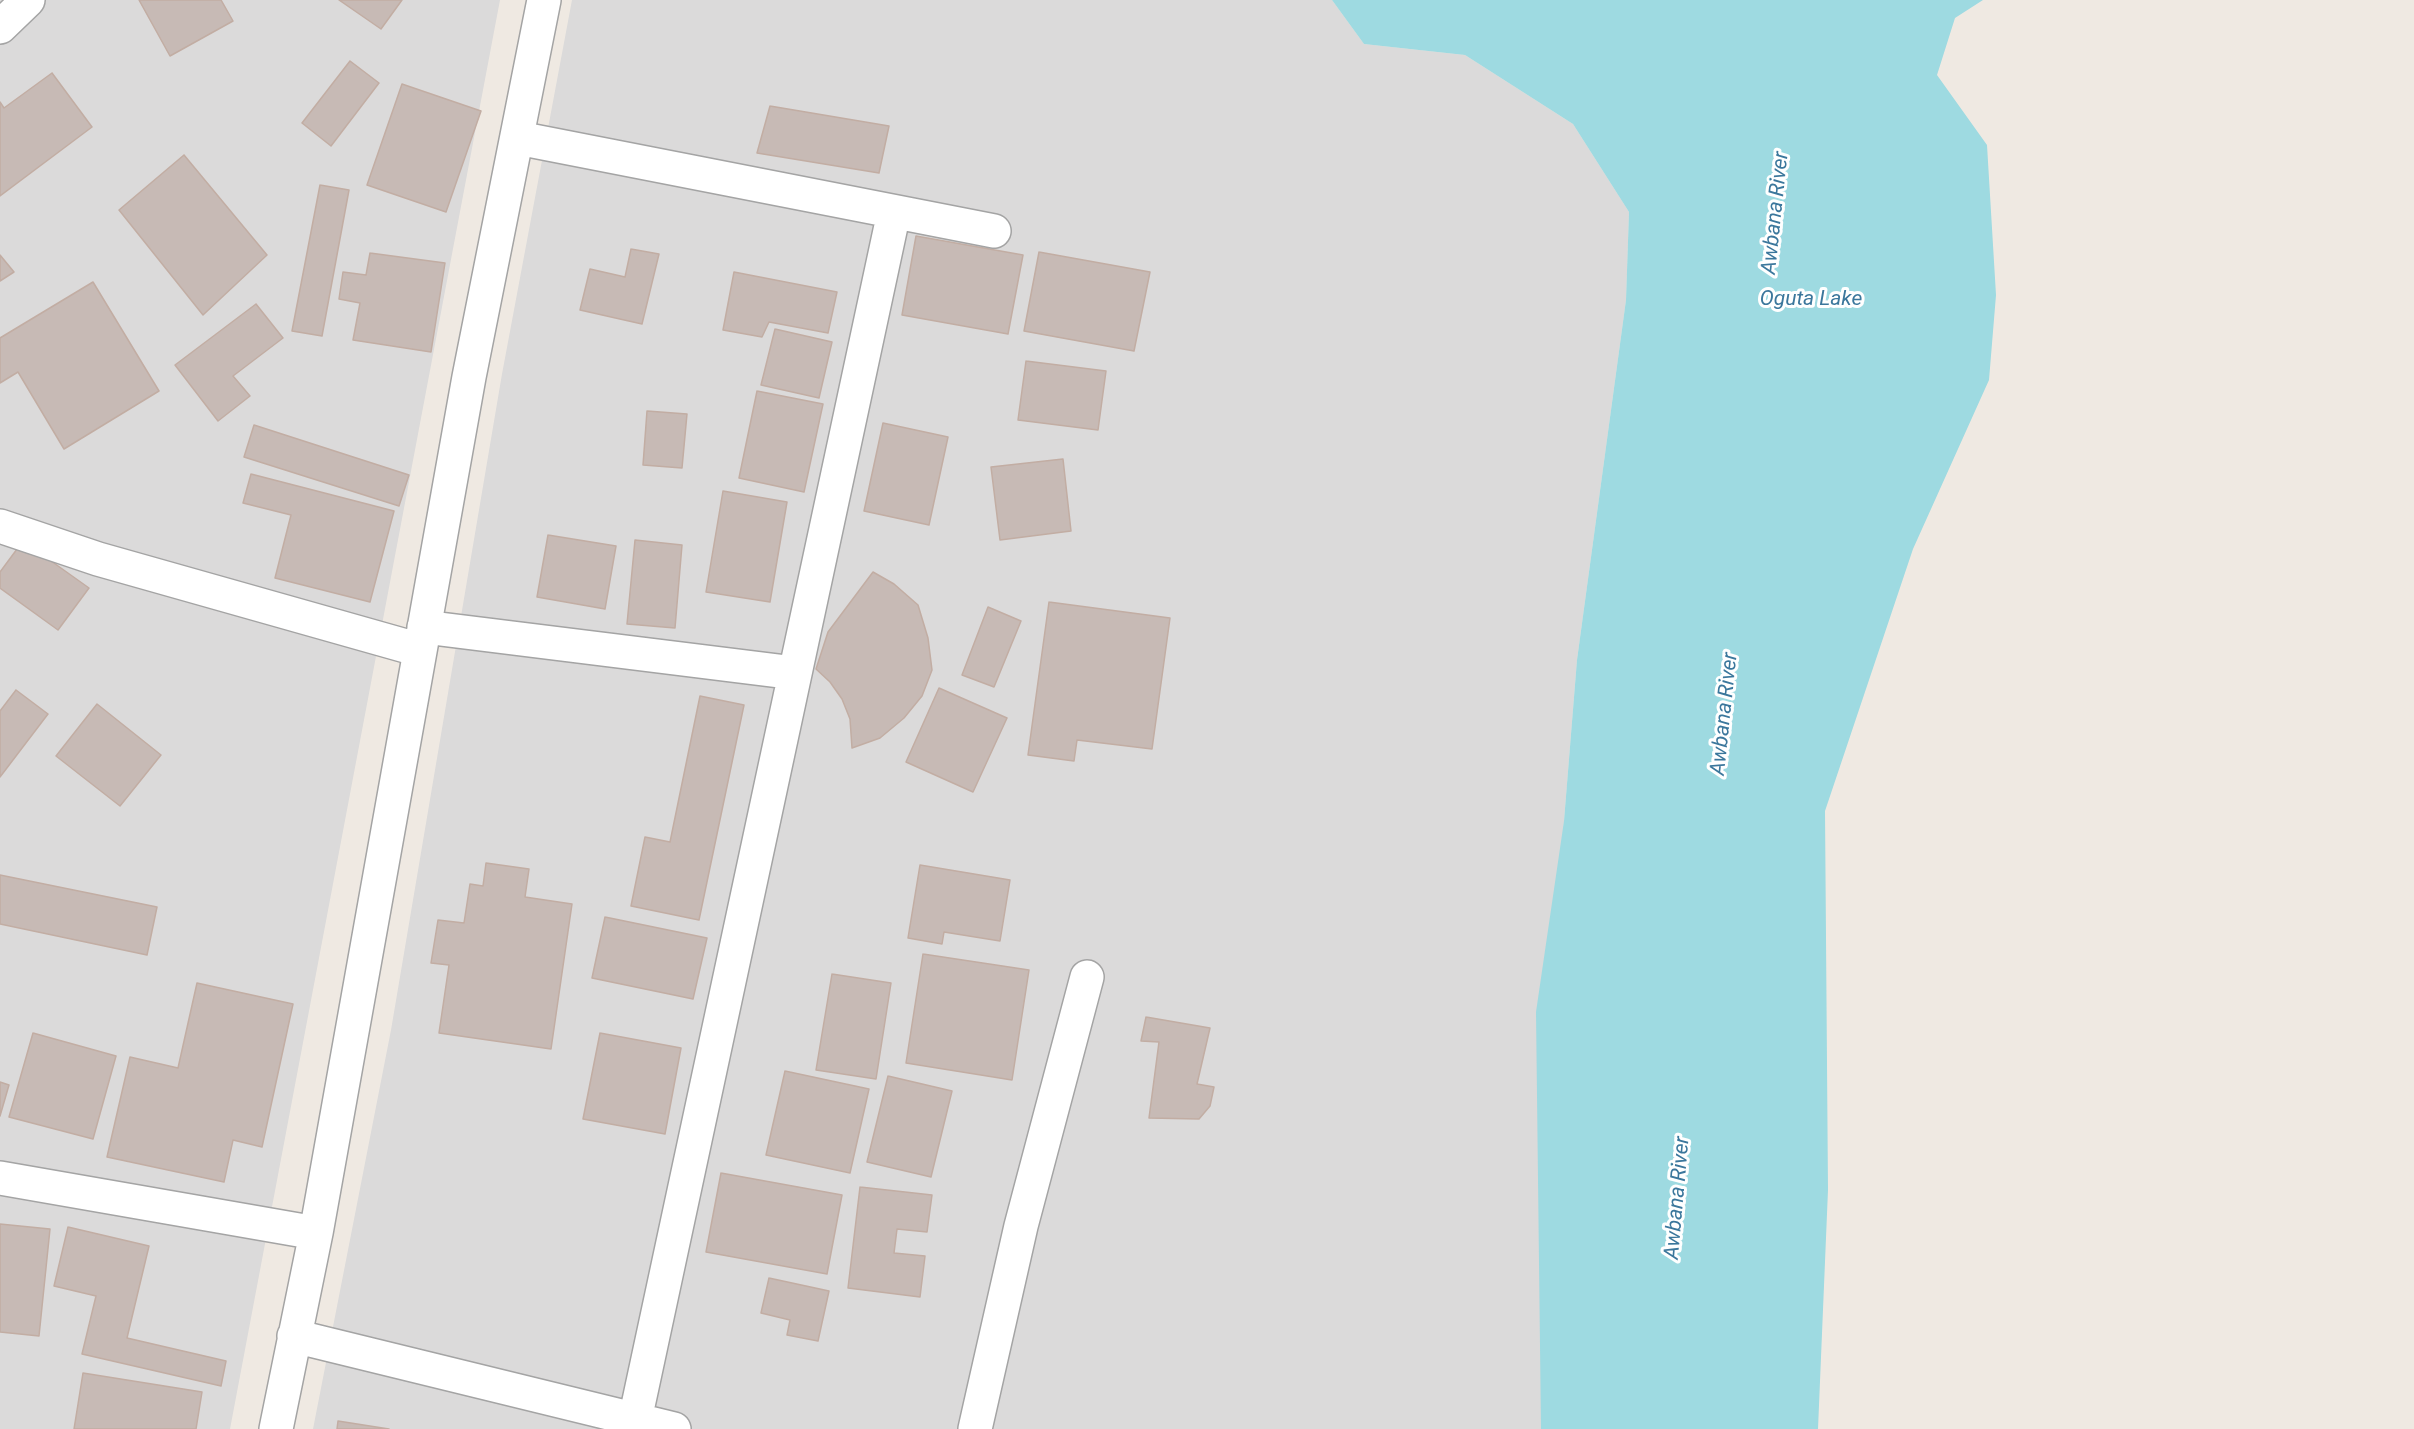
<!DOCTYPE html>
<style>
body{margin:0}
canvas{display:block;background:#efe9e2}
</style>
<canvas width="2414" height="1429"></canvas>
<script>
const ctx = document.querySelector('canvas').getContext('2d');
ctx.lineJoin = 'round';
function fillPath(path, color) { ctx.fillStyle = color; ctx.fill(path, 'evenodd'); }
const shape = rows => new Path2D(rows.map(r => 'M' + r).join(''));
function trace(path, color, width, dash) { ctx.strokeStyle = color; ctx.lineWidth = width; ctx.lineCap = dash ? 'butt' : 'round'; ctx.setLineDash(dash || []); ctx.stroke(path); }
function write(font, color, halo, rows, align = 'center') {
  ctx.font = font + ' Roboto,sans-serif'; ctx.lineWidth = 6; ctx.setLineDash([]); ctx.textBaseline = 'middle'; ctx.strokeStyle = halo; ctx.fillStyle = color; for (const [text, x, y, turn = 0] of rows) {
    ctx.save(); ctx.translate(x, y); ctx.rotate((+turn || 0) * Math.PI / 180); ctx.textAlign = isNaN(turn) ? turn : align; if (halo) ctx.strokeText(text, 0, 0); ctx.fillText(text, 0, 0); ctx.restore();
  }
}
const residential = shape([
 [0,0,500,0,230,1429,0,1429],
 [572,0,1332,0,1364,44,1465,55,1573,124,1629,212,1626,300,1577,660,1564,821,1541,1429,313,1429,391,1030,502,374]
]);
const water = shape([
 [1332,0,1983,0,1955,18,1937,75,1987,145,1996,295,1989,380,1913,549,1825,811,1828,1190,1818,1429,1541,1429,1536,1012,1564,821,1577,660,1626,300,1629,212,1573,124,1465,55,1364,44]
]);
const building = shape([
 [139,0,221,0,233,21,170,56,139,0],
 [339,0,402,0,381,29,339,0],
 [350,61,379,83,331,146,302,123,350,61],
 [52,73,92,127,0,196,0,102,4,108,52,73],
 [402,84,481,111,446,212,367,185,402,84],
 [770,106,889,126,879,173,757,153,770,106],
 [184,155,267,255,203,315,119,210,184,155],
 [320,185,349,190,322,336,292,331,320,185],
 [916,236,1023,255,1008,334,902,315,916,236],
 [631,249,659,254,642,324,580,310,590,269,625,277,631,249],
 [1039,252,1150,272,1134,351,1024,331,1039,252],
 [370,253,445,263,431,352,353,340,360,303,339,299,343,272,366,275,370,253],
 [0,255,14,272,0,281,0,255],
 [734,272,837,292,828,333,769,322,762,337,723,330,734,272],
 [93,282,159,391,64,449,18,372,0,383,0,338,93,282],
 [256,304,283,338,233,376,250,396,218,421,175,365,256,304],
 [775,329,832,342,819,398,761,385,775,329],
 [1026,361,1106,371,1098,430,1018,420,1026,361],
 [757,391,823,404,804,492,739,478,757,391],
 [647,411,687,414,682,468,643,465,647,411],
 [883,423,948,437,929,525,864,511,883,423],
 [254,425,409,475,399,506,244,457,254,425],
 [1063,459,1071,531,1000,540,991,467,1063,459],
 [251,474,394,511,370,602,275,578,291,515,243,503,251,474],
 [723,491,787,502,770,602,706,592,723,491],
 [548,535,616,546,605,609,537,597,548,535],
 [635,540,682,545,675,628,627,624,635,540],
 [23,541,89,588,58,630,0,588,0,572,23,541],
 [873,572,894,584,918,605,928,638,932,670,922,696,904,718,880,738,852,748,850,719,842,699,830,682,816,669,828,632,873,572],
 [1049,602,1170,618,1152,749,1077,740,1074,761,1028,755,1049,602],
 [988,607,1021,621,994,687,962,675,988,607],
 [939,688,1007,718,973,792,906,762,939,688],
 [16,690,48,714,0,777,0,711,16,690],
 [700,696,744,705,699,920,631,906,645,837,670,842,700,696],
 [97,704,161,755,120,806,56,756,97,704],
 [486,863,529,869,525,897,572,904,551,1049,439,1033,449,965,431,963,438,920,464,923,470,884,483,886,486,863],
 [920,865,1010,880,1000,941,944,932,942,944,908,938,920,865],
 [0,875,157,907,147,955,0,924,0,875],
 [605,917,707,938,693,999,592,978,605,917],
 [923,954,1029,970,1012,1080,906,1063,923,954],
 [832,974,891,983,876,1079,816,1070,832,974],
 [197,983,293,1004,262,1147,233,1140,224,1182,107,1157,130,1057,178,1068,197,983],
 [1146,1017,1210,1028,1197,1084,1214,1087,1210,1106,1199,1119,1149,1118,1159,1042,1141,1041,1146,1017],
 [33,1033,116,1056,93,1139,9,1117,33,1033],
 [600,1033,681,1048,665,1134,583,1119,600,1033],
 [785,1071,869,1089,850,1173,766,1155,785,1071],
 [888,1076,952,1091,931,1177,867,1162,888,1076],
 [0,1082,9,1085,0,1116,0,1082],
 [721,1173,842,1195,827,1274,706,1252,721,1173],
 [860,1187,932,1195,927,1232,897,1229,894,1253,925,1256,920,1297,848,1288,860,1187],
 [0,1224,50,1229,39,1336,0,1332,0,1224],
 [68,1227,149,1246,127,1338,226,1361,221,1386,82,1354,96,1296,54,1286,68,1227],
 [769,1278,829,1291,818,1341,787,1335,790,1320,761,1313,769,1278],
 [83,1373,202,1392,196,1429,74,1429,83,1373],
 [338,1421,389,1429,337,1429,338,1421]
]);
const minor = shape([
 [0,27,28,0],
 [518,138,994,231],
 [0,526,98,559,420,650],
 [424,627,795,673],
 [0,1178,316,1233],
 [294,1336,674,1429],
 [276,1429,316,1233,469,377,544,0],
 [633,1429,894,212],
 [975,1429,1021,1226,1087,977]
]);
const waterNames = [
 ["Awbana River",1776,213,-84],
 ["Oguta Lake",1811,300],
 ["Awbana River",1725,714,-84],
 ["Awbana River",1678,1198,-85]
];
fillPath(residential, '#dbdada');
fillPath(water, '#9edae1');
fillPath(building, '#c7bab5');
trace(building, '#c2ada3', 1.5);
trace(minor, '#a4a4a4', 36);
trace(minor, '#fff', 33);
write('italic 21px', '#3b779c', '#fff', waterNames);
</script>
